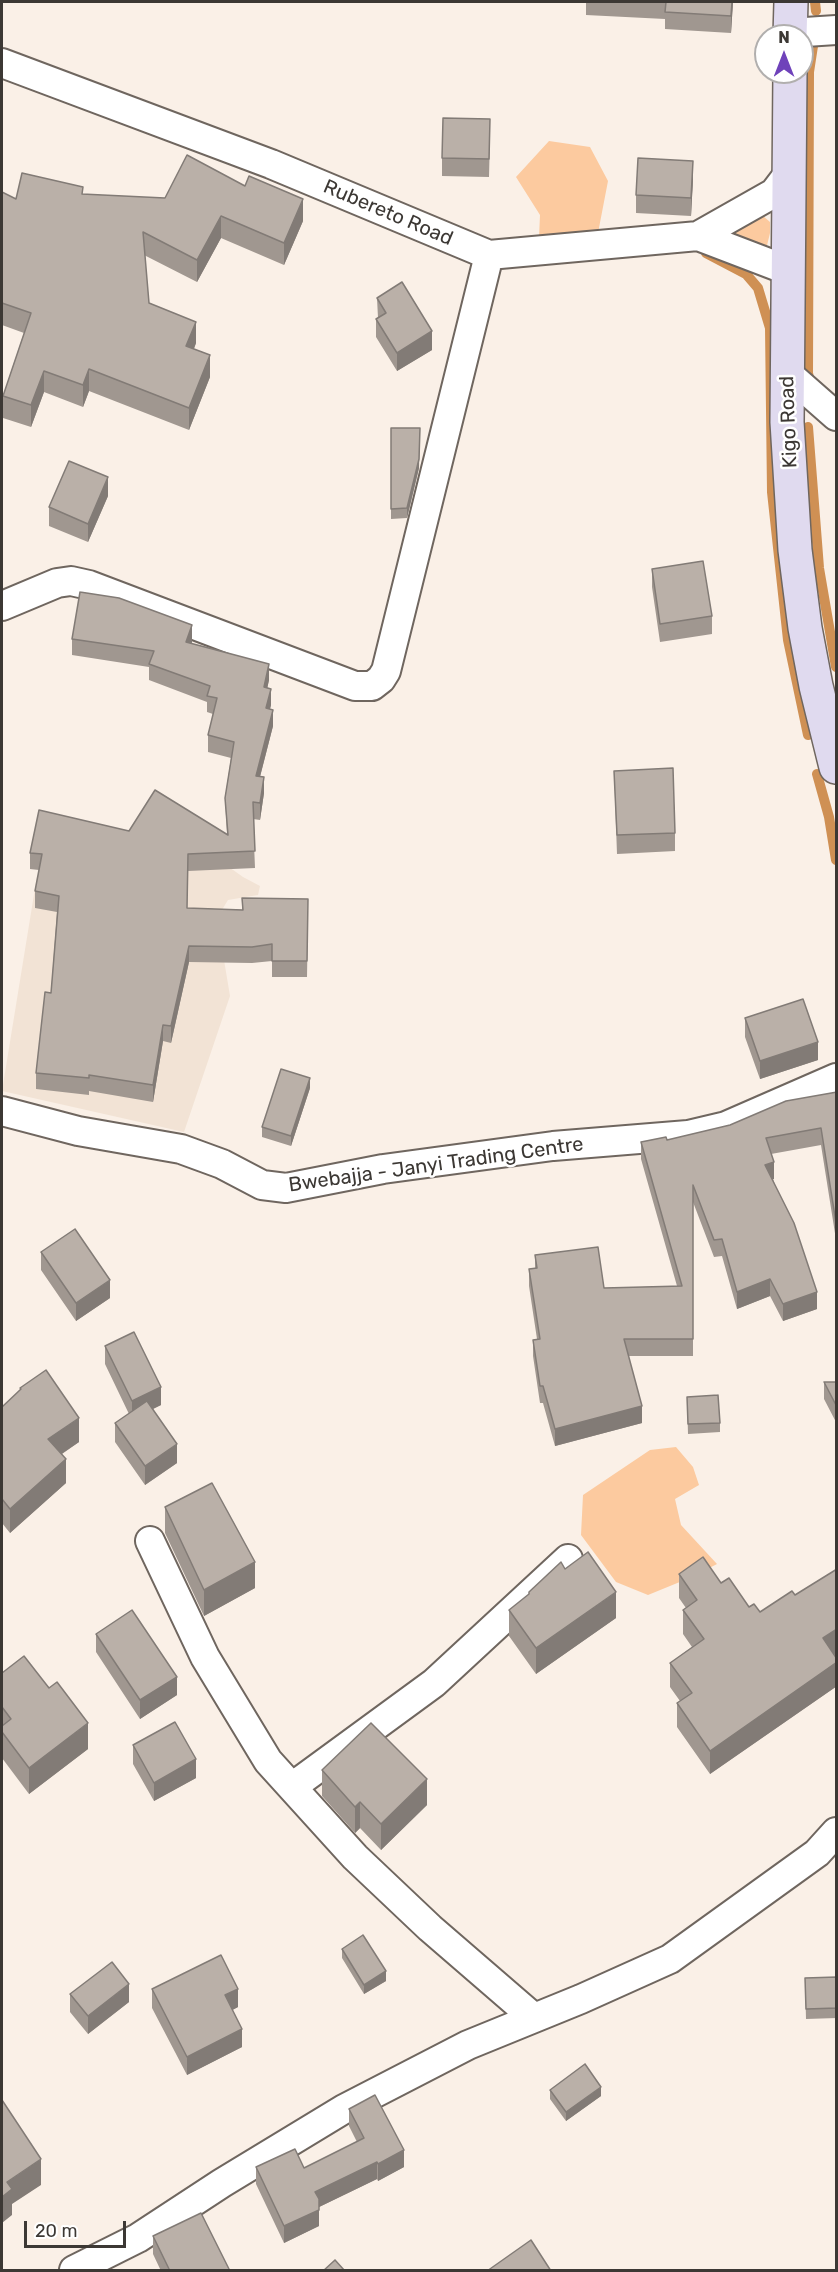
<!DOCTYPE html>
<style>
body{margin:0}
#map{position:relative;width:838px;height:2272px;overflow:hidden;background:#faf0e7;font-family:Rubik,sans-serif}
canvas{display:block}
.frame{position:absolute;inset:0;border:3px solid #3c3834;pointer-events:none}
.north{position:absolute;left:754px;top:24px;width:60px;height:60px;box-sizing:border-box;background:#fff;border:2px solid #b1afae;border-radius:50%;rotate:0deg;font-size:16px;font-weight:700;line-height:24px;text-align:center;color:#3c3834}
.north::after{content:'';display:block;margin:auto;width:21px;height:27px;background:#6f42ba;clip-path:polygon(50% 0,100% 100%,50% 72%,0 100%)}
.scale{position:absolute;left:24px;top:2221px;width:102px;height:27px;box-sizing:border-box;border:3px solid #3c3834;border-top:0;padding-left:8px;font-size:18px;line-height:21px;white-space:nowrap;color:#3c3834;-webkit-text-stroke:4px #fff;paint-order:stroke}
</style>
<div id="map">
<canvas width="838" height="2272"></canvas>
<div class="frame"></div>
<div class="north">N</div>
<div class="scale">20 m</div>
</div>
<script>
const ctx = document.querySelector('canvas').getContext('2d');
ctx.lineJoin = 'round';
function fillPath(path, color) { ctx.fillStyle = color; ctx.fill(path, 'evenodd'); }
const shape = rows => new Path2D(rows.map(r => 'M' + r).join(''));
function trace(path, color, width, dash) { ctx.strokeStyle = color; ctx.lineWidth = width; ctx.lineCap = dash ? 'butt' : 'round'; ctx.setLineDash(dash || []); ctx.stroke(path); }
function write(font, color, halo, rows, align = 'center') {
  ctx.font = font + ' Rubik,sans-serif'; ctx.lineWidth = 5; ctx.setLineDash([]); ctx.textBaseline = 'middle'; ctx.strokeStyle = halo; ctx.fillStyle = color; for (const [text, x, y, turn = 0] of rows) {
    ctx.save(); ctx.translate(x, y); ctx.rotate((+turn || 0) * Math.PI / 180); ctx.textAlign = isNaN(turn) ? turn : align; if (halo) ctx.strokeText(text, 0, 0); ctx.fillText(text, 0, 0); ctx.restore();
  }
}
const built = shape([
 [187,837,243,877,260,886,258,895,228,900,217,918,230,996,184,1132,2,1091,37,876,109,888]
]);
const green = shape([
 [549,141,590,147,608,181,598,233,539,238,540,215,516,177],
 [762,215,770,222,770,233,764,258,714,234],
 [676,1447,693,1467,699,1485,675,1499,681,1525,717,1564,692,1577,648,1595,616,1582,581,1535,583,1495,650,1450]
]);
const stream = shape([
 [815,2,816,11],
 [706,253,746,274,758,288,770,328,772,492,788,640,808,735],
 [811,387,808,373,809,72,813,46],
 [808,427,819,568,836,667],
 [817,774,829,817,836,860]
]);
const street = shape([
 [790,33,836,30],
 [2,63,271,164,489,255,698,236,787,270],
 [698,236,774,193,790,172],
 [787,373,836,416],
 [2,606,57,583,71,581,89,585,355,686,372,686,381,679,386,671,489,255],
 [2,1111,78,1131,181,1149,222,1164,262,1185,286,1188,383,1169,553,1146,688,1135,726,1126,836,1078],
 [150,1541,205,1657,268,1761,355,1857,430,1928,533,2017],
 [292,1787,434,1683,568,1559],
 [74,2270,138,2238,222,2183,344,2109,468,2045,581,1999,670,1959,817,1853,836,1832]
]);
const secondary = shape([
 [790,36,791,2],
 [790,72,787,422,795,550,805,628,816,686,836,767]
]);
const wall = shape([
 [586,2,733,2,731,33,665,29,665,19,586,15],
 [490,137,489,177,442,176,442,158],
 [693,179,691,216,636,213,636,195],
 [2,192,16,199,83,194,303,221,284,265,221,238,197,282,144,255,149,303,196,343,194,349,210,377,189,430,89,391,83,407,44,392,31,427,3,418,3,396,24,333,2,325],
 [377,298,432,350,397,371,376,337,376,319,378,318],
 [391,428,419,468,407,518,391,519],
 [108,496,88,542,49,526,49,507],
 [652,569,712,616,712,634,660,642,652,587],
 [72,639,192,642,192,644,269,680,267,688,271,705,270,709,273,726,260,777,264,793,260,820,253,819,255,868,188,871,187,908,242,910,242,898,308,915,307,977,272,977,272,961,252,963,189,962,171,1043,163,1041,153,1102,89,1091,89,1095,36,1089,36,1073,51,993,57,912,35,908,35,891,39,870,30,869,30,853,129,831,227,834,225,798,231,758,208,752,208,735,213,714,207,712,207,702,149,680,149,667,72,655],
 [614,771,675,833,675,851,617,854],
 [745,1018,818,1060,760,1079,745,1037],
 [310,1088,291,1146,262,1137,262,1127],
 [837,1092,837,1246,821,1145,771,1154,774,1179,773,1179,817,1309,783,1321,770,1296,737,1309,722,1256,714,1257,693,1202,693,1356,628,1356,642,1423,555,1446,543,1403,540,1403,533,1356,533,1340,537,1339,529,1286,529,1269,535,1269,535,1255,604,1288,677,1286,641,1159,641,1142,667,1140,730,1125],
 [41,1252,110,1298,76,1321,41,1270],
 [105,1346,161,1405,153,1409,177,1463,145,1485,115,1442,115,1423,129,1414,105,1364],
 [824,1382,837,1382,837,1424,824,1399],
 [20,1388,79,1442,62,1454,66,1483,10,1533,2,1523,2,1407,20,1390],
 [687,1397,720,1423,720,1432,688,1434],
 [165,1507,255,1588,204,1616,165,1533],
 [837,1569,837,1653,834,1655,837,1659,837,1686,710,1774,677,1727,677,1703,680,1701,670,1687,670,1663,692,1647,683,1634,683,1610,686,1608,679,1598,679,1574,721,1583,749,1607,760,1612,795,1595],
 [529,1592,616,1618,536,1674,509,1636,509,1610,529,1595],
 [96,1634,177,1695,140,1719,96,1652],
 [2,1673,88,1749,29,1794,2,1758],
 [133,1745,196,1778,154,1801,133,1764],
 [322,1770,427,1805,381,1850,360,1828,355,1833,322,1796],
 [342,1949,386,1981,364,1994,342,1958],
 [837,1977,837,2018,806,2019,805,1978],
 [152,1989,238,2007,232,2010,242,2047,187,2075,152,2008],
 [70,1994,129,2002,88,2034,70,2012],
 [550,2090,601,2096,566,2121,550,2099],
 [349,2109,404,2167,378,2181,377,2179,319,2207,319,2226,284,2243,256,2184,256,2167,304,2168,357,2142,349,2126],
 [153,2236,230,2271,161,2271,153,2254]
]);
const shadedWall = shape([
 [732,2,733,2,731,33,731,16],
 [693,161,693,179,691,216,691,198],
 [303,199,303,221,284,265,284,243],
 [221,216,221,238,197,282,197,260],
 [196,322,196,343,186,368,186,346],
 [432,331,432,350,397,371,397,353],
 [210,355,210,377,189,430,189,408],
 [89,369,89,391,83,407,83,385],
 [44,371,44,392,31,427,31,405],
 [420,428,419,468,407,518,407,508],
 [108,477,108,496,88,542,88,524],
 [192,625,192,642,186,659,186,642],
 [269,664,269,680,264,704,264,687],
 [271,689,271,705,266,724,266,708],
 [273,710,273,726,256,792,256,776],
 [264,777,264,793,260,820,260,803],
 [189,946,189,962,171,1043,171,1026],
 [163,1025,163,1041,153,1102,153,1085],
 [818,1042,818,1060,760,1079,760,1061],
 [310,1078,310,1088,291,1146,291,1136],
 [774,1162,774,1179,765,1182,765,1165],
 [770,1279,770,1296,737,1309,737,1292],
 [110,1280,110,1298,76,1321,76,1303],
 [817,1292,817,1309,783,1321,783,1304],
 [161,1387,161,1405,132,1419,132,1401],
 [642,1406,642,1423,555,1446,555,1429],
 [79,1418,79,1442,48,1463,48,1439],
 [177,1444,177,1463,145,1485,145,1466],
 [66,1459,66,1483,10,1533,10,1509],
 [255,1562,255,1588,204,1616,204,1590],
 [616,1592,616,1618,536,1674,536,1648],
 [837,1629,837,1653,823,1662,823,1638],
 [837,1662,837,1686,710,1774,710,1751],
 [177,1677,177,1695,140,1719,140,1700],
 [88,1723,88,1749,29,1794,29,1768],
 [196,1759,196,1778,154,1801,154,1783],
 [427,1779,427,1805,381,1850,381,1824],
 [360,1802,360,1828,355,1833,355,1807],
 [386,1971,386,1981,364,1994,364,1985],
 [129,1984,129,2002,88,2034,88,2016],
 [238,1989,238,2007,225,2014,225,1995],
 [242,2029,242,2047,187,2075,187,2057],
 [601,2087,601,2096,566,2121,566,2112],
 [404,2150,404,2167,378,2181,378,2164],
 [41,2159,41,2185,12,2204,12,2215,2,2223,2,2197,7,2182],
 [377,2162,377,2179,315,2209,315,2192],
 [319,2210,319,2226,284,2243,284,2226]
]);
const building = shape([
 [664,2,732,2,731,16,665,12,666,2,664,2],
 [443,118,490,119,489,159,442,158,443,118],
 [187,155,245,186,249,176,303,199,284,243,221,216,197,260,143,232,149,303,196,322,186,346,210,355,189,408,89,369,83,385,44,371,31,405,3,396,31,313,2,303,2,192,16,199,22,173,83,187,82,194,165,198,187,155],
 [638,158,693,161,691,198,636,195,638,158],
 [402,282,432,331,397,353,376,319,386,313,377,298,402,282],
 [391,428,420,428,419,459,407,508,391,509,391,428],
 [69,461,108,477,88,524,49,507,69,461],
 [703,561,712,616,660,624,652,569,703,561],
 [80,592,119,598,192,625,186,642,269,664,264,687,271,689,266,708,273,710,256,776,264,777,260,803,253,802,255,851,188,854,187,908,243,910,242,898,308,899,307,961,272,961,272,944,252,947,189,946,171,1026,163,1025,153,1085,89,1075,89,1078,36,1073,45,992,51,993,59,896,35,891,42,854,30,853,39,810,129,831,155,790,228,835,225,798,234,742,208,735,217,698,207,696,210,686,149,664,154,651,72,639,80,592],
 [673,768,675,833,617,835,614,771,673,768],
 [803,999,818,1042,760,1061,745,1018,803,999],
 [281,1069,310,1078,291,1136,262,1127,281,1069],
 [837,1092,837,1229,821,1128,766,1138,774,1162,765,1165,794,1223,817,1292,783,1304,770,1279,737,1292,722,1239,714,1240,693,1185,693,1339,624,1339,642,1406,555,1429,543,1386,540,1386,533,1340,540,1339,529,1269,537,1268,535,1255,598,1247,604,1288,682,1286,641,1142,666,1137,667,1140,730,1125,786,1101,837,1092],
 [75,1229,110,1280,76,1303,41,1252,75,1229],
 [134,1332,161,1387,132,1401,105,1346,134,1332],
 [46,1370,79,1418,48,1439,66,1459,10,1509,2,1499,2,1407,21,1389,20,1388,46,1370],
 [824,1382,837,1382,837,1407,824,1382],
 [718,1395,720,1423,688,1424,687,1397,718,1395],
 [147,1401,177,1444,145,1466,115,1423,147,1401],
 [212,1483,255,1562,204,1590,165,1507,212,1483],
 [588,1552,616,1592,536,1648,509,1610,529,1594,529,1592,561,1562,565,1569,588,1552],
 [703,1557,721,1583,729,1578,749,1607,754,1604,760,1612,792,1591,795,1595,837,1569,837,1629,823,1638,837,1659,837,1662,710,1751,677,1703,692,1693,670,1663,704,1639,683,1610,697,1600,679,1574,703,1557],
 [132,1610,177,1677,140,1700,96,1634,132,1610],
 [24,1656,49,1688,57,1682,88,1723,29,1768,2,1732,2,1726,11,1719,2,1707,2,1673,24,1656],
 [175,1722,196,1759,154,1783,133,1745,175,1722],
 [371,1723,427,1779,381,1824,360,1802,355,1807,322,1770,371,1723],
 [363,1935,386,1971,364,1985,342,1949,363,1935],
 [221,1955,238,1989,225,1995,242,2029,187,2057,152,1989,221,1955],
 [112,1962,129,1984,88,2016,70,1994,112,1962],
 [837,1977,837,2008,806,2009,805,1978,837,1977],
 [585,2064,601,2087,566,2112,550,2090,585,2064],
 [375,2095,404,2150,378,2164,377,2162,315,2192,319,2199,319,2210,284,2226,256,2167,295,2149,304,2168,364,2138,349,2109,375,2095],
 [2,2100,41,2159,7,2182,12,2189,2,2197,2,2100],
 [201,2213,230,2271,170,2271,153,2236,201,2213],
 [531,2240,551,2271,487,2271,531,2240],
 [335,2260,345,2271,323,2271,335,2260]
]);
const streetNames = [
 ["Rubereto Road",388,213,23],
 ["Kigo Road",789,422,-92],
 ["Bwebajja - Janyi Trading Centre",436,1165,-8]
];
fillPath(built, '#f2e3d5');
fillPath(green, '#fcca9f');
trace(stream, '#cf9054', 10);
trace(street, '#6f665f', 32);
trace(secondary, '#6f665f', 36);
trace(street, '#fff', 28);
trace(secondary, '#e0daef', 33);
fillPath(wall, '#a09790');
fillPath(shadedWall, '#827b76');
fillPath(building, '#bab0a8');
trace(building, '#827b76', 1.5);
write('20px', '#3c3834', '#fff', streetNames);
</script>
